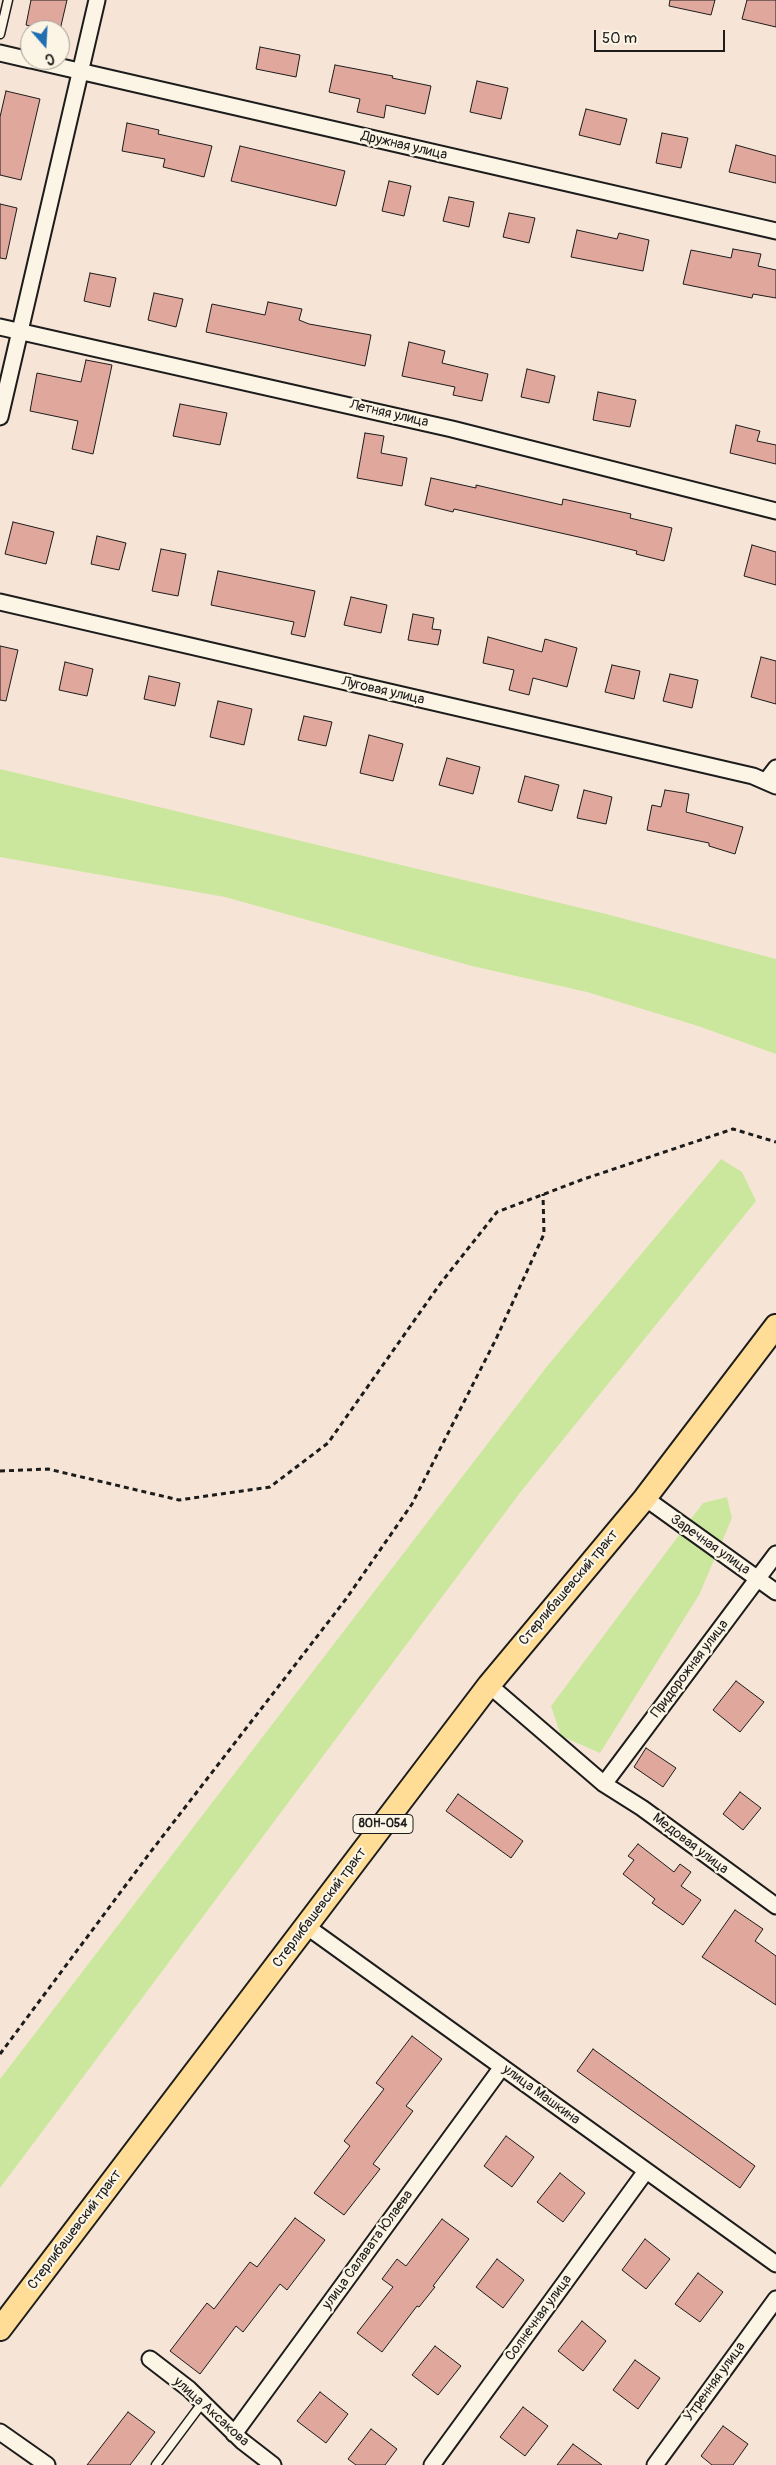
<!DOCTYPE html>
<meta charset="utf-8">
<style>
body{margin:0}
#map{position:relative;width:776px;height:2465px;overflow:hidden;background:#f6e5d6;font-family:Pangolin,sans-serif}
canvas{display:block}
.north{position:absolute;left:20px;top:20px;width:50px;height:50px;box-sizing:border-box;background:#fcf5e5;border:1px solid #a29e95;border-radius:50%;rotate:161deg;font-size:14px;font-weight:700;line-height:20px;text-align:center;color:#1c1c1c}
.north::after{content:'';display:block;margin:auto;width:18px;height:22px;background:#1f6fb2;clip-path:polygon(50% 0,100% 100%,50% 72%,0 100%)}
.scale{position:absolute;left:594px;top:30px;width:131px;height:22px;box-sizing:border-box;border:2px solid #1c1c1c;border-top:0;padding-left:6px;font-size:15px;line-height:18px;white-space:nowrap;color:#1c1c1c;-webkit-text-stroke:4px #fcf5e5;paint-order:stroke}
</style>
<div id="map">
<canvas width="776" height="2465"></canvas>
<div class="north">С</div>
<div class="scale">50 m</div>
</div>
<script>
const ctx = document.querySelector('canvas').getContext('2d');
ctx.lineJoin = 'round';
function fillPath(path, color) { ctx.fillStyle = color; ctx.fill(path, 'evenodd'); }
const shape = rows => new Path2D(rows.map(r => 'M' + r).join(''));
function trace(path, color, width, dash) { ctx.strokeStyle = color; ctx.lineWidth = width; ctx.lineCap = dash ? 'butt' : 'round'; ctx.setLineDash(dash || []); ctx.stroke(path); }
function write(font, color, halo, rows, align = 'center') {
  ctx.font = font + ' Pangolin,sans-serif'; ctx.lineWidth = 4.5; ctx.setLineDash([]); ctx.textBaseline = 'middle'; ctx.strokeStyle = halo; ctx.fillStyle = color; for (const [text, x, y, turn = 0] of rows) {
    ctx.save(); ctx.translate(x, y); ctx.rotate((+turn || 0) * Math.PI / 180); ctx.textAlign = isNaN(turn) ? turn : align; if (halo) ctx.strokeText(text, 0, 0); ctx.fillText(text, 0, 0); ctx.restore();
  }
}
const green = shape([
 [0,769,606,914,776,959,776,1054,698,1026,587,992,472,966,225,897,0,857],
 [721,1159,742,1172,756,1201,519,1494,0,2188,0,2079,548,1365],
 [727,1497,732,1518,699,1595,600,1753,561,1736,551,1706,703,1503]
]);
const building = shape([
 [31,0,67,0,60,30,47,30,26,25,31,0],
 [670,0,715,0,711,15,669,6,670,0],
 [747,0,776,0,776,27,742,19,747,0],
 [260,47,300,55,296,77,256,69,260,47],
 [335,65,393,76,392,78,431,86,425,114,386,105,384,118,357,112,360,99,329,92,335,65],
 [477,81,508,88,501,119,470,112,477,81],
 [6,91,40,99,21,180,0,175,0,117,6,91],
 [586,109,627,119,620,145,579,135,586,109],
 [127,123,159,130,158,134,212,146,204,177,163,167,165,159,122,151,127,123],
 [662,133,688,138,681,168,656,163,662,133],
 [736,145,776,156,776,183,729,172,736,145],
 [240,146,345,171,336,206,231,181,240,146],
 [389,181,411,186,404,216,382,211,389,181],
 [449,197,474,202,469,227,443,221,449,197],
 [0,204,17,208,6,259,0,258,0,204],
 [509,213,535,218,529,243,503,237,509,213],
 [577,230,617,239,619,233,649,240,643,271,571,257,577,230],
 [733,249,761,254,758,266,776,270,776,298,753,294,752,298,683,284,691,250,731,258,733,249],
 [90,273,116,278,110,307,84,301,90,273],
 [154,293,183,299,176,327,148,320,154,293],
 [268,302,302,309,299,320,309,324,371,335,365,366,206,332,212,304,265,315,268,302],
 [409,342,445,351,442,363,488,374,482,401,453,395,455,387,402,376,409,342],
 [86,360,112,365,93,454,72,449,78,421,30,411,37,373,81,382,86,360],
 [527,369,555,376,549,403,521,397,527,369],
 [598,392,636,400,630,427,593,420,598,392],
 [180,404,227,413,220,445,173,436,180,404],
 [736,425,760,431,757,441,776,445,776,464,730,453,736,425],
 [365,433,384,436,381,453,407,458,402,486,357,478,365,433],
 [431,478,476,488,476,485,562,505,563,499,631,514,630,518,672,528,664,561,636,554,637,551,583,538,454,509,453,512,425,505,431,478],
 [13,522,54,532,46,564,5,554,13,522],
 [97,536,126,543,119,570,91,564,97,536],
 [752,545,776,552,776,585,744,576,752,545],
 [161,549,186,554,178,596,152,591,161,549],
 [218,571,315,591,305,637,291,634,294,622,211,605,218,571],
 [351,597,387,605,381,633,344,625,351,597],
 [413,614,434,618,432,629,441,630,438,645,408,640,413,614],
 [488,637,542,652,545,639,577,648,567,687,533,678,529,695,509,690,514,670,483,663,488,637],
 [0,646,18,650,6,701,0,700,0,646],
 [761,657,776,661,776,704,751,697,761,657],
 [65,662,93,669,87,696,59,690,65,662],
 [612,665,640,671,634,699,605,692,612,665],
 [670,674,698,680,692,708,663,701,670,674],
 [149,676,180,683,175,706,144,699,149,676],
 [218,701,252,709,244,745,210,737,218,701],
 [304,716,332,722,326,746,298,740,304,716],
 [369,735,403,744,393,781,360,773,369,735],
 [447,758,480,767,473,794,439,785,447,758],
 [525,776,559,785,552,811,518,802,525,776],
 [584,790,612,797,606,824,577,818,584,790],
 [665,790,689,794,686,812,743,827,735,854,709,846,709,843,647,830,652,805,661,807,665,790],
 [736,1681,764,1702,740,1732,713,1710,736,1681],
 [646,1748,676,1768,663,1787,634,1767,646,1748],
 [740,1792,761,1808,743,1830,723,1814,740,1792],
 [458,1794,523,1841,511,1858,446,1811,458,1794],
 [638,1844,674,1872,680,1864,691,1872,681,1886,701,1900,683,1925,652,1903,655,1899,623,1874,634,1860,628,1856,638,1844],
 [735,1910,763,1929,755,1941,776,1956,776,2005,702,1957,735,1910],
 [412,2036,442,2059,406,2106,413,2111,373,2164,380,2169,344,2215,314,2193,350,2146,344,2141,384,2089,376,2083,412,2036],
 [593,2049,755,2166,740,2188,577,2071,593,2049],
 [506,2136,534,2157,512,2187,484,2166,506,2136],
 [560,2173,585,2193,563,2222,537,2202,560,2173],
 [295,2218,325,2240,287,2290,280,2284,243,2332,236,2326,200,2374,170,2351,207,2303,214,2309,250,2262,257,2267,295,2218],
 [442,2219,469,2239,433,2286,435,2287,419,2307,417,2306,382,2352,357,2333,393,2287,382,2279,397,2259,406,2266,442,2219],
 [645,2239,670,2259,646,2289,622,2270,645,2239],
 [497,2259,524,2280,503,2308,476,2287,497,2259],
 [698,2273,723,2292,700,2322,675,2304,698,2273],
 [582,2321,606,2341,583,2371,558,2351,582,2321],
 [435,2346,461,2366,438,2395,412,2375,435,2346],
 [635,2360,660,2378,638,2409,613,2390,635,2360],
 [320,2392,348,2414,326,2443,297,2421,320,2392],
 [523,2407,548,2426,525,2456,500,2437,523,2407],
 [128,2412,155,2432,130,2465,87,2465,128,2412],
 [723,2426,748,2444,733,2465,712,2465,701,2456,723,2426],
 [371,2429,397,2449,385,2465,356,2465,348,2459,371,2429],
 [573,2444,602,2465,557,2465,573,2444]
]);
const path = shape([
 [0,1471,48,1469,179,1500,270,1487,328,1443,440,1284,497,1212,581,1180,733,1129,776,1142],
 [0,2054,149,1854,346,1599,412,1504,496,1339,544,1234,543,1194]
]);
const lane = shape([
 [0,34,8,0],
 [156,2465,203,2402]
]);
const street = shape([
 [0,53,30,60],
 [31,60,776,231],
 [0,327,452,429,776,511],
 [0,417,97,0],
 [0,602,753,776,776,786],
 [766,781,776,768],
 [645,1498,776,1592],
 [489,1685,604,1784,642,1808,776,1906],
 [604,1784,776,1554],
 [306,1926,776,2264],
 [150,2359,189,2389,242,2441,273,2465],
 [0,2432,47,2465],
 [234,2434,502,2067],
 [432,2465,646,2171],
 [655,2465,776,2299]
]);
const primary = shape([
 [0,2329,489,1685,645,1498,776,1326]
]);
const shields = [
 [383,1824,60]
];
const shieldNames = [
 ["80Н-054",383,1824]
];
const streetNames = [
 ["Дружная улица",404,146,13],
 ["Летняя улица",389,414,13],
 ["Луговая улица",383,691,13],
 ["Заречная улица",710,1545,35],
 ["Стерлибашевский тракт",569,1588,-50],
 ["Придорожная улица",690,1669,-53],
 ["Медовая улица",690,1844,37],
 ["Стерлибашевский тракт",320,1908,-53],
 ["улица Машкина",541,2095,36],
 ["Стерлибашевский тракт",75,2230,-53],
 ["улица Салавата Юлаева",368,2250,-54],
 ["Солнечная улица",539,2318,-54],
 ["Утренняя улица",715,2382,-54],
 ["улица Аксакова",211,2412,42]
];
fillPath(green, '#cbe79d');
fillPath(building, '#e0a79c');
trace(building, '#1c1c1c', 1);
trace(lane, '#1c1c1c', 11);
trace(street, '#1c1c1c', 19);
trace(primary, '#1c1c1c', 26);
trace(path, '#1c1c1c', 3, [5, 4]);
trace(lane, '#fcf5e5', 8);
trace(street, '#fcf5e5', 15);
trace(primary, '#ffdd96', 22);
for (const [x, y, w] of shields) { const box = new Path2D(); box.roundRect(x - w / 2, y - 9.5, w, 19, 4); ctx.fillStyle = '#fcf5e5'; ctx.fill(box); trace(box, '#1c1c1c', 1); }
write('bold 12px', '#1c1c1c', null, shieldNames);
write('14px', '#1c1c1c', '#fcf5e5', streetNames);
</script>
